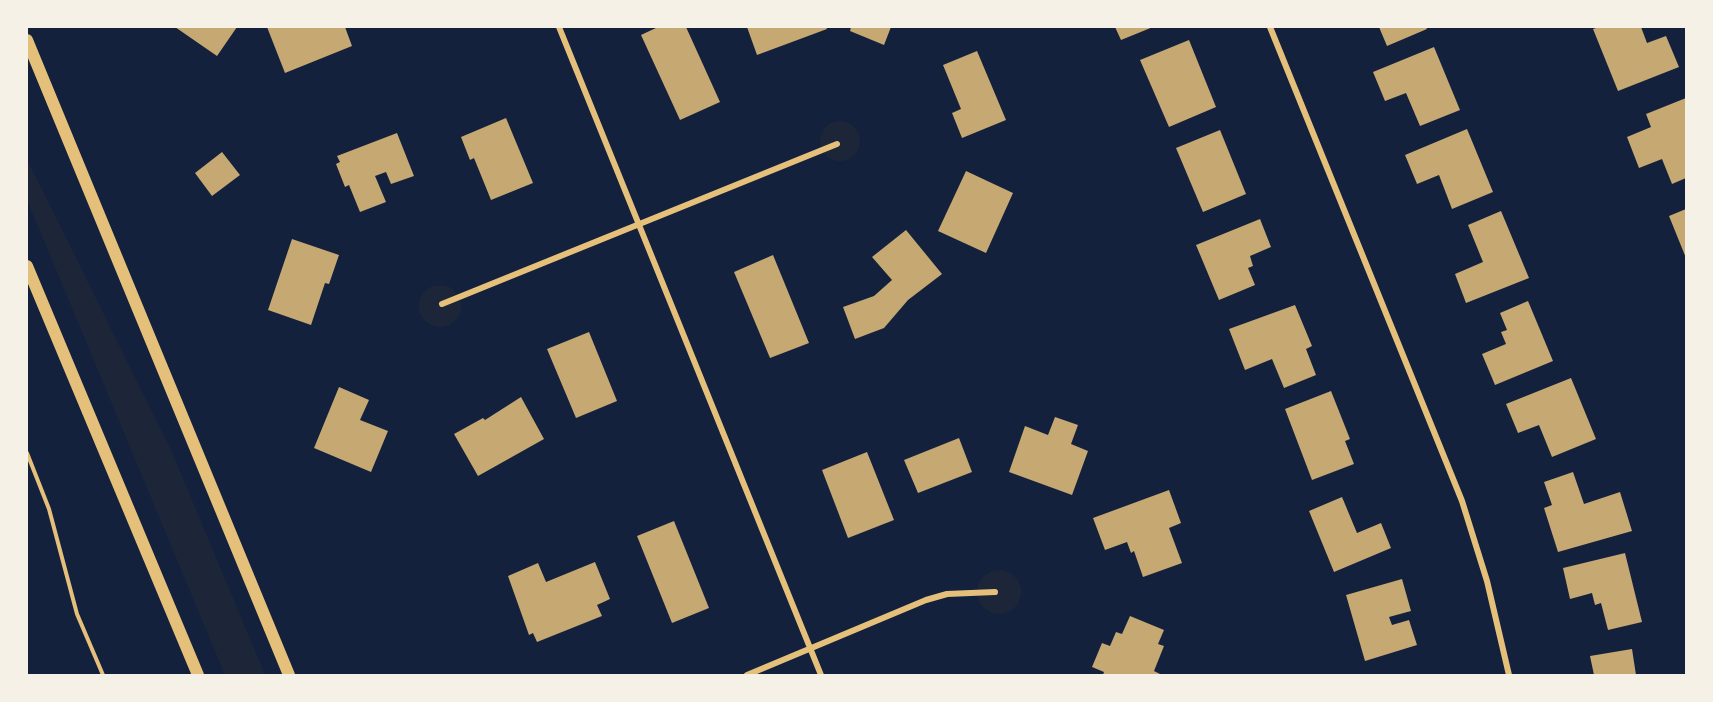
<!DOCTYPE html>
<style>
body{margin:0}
#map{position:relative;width:1713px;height:702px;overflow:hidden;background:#14213d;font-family:"Sofia Sans Condensed",sans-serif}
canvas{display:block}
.frame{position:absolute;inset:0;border:28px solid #f6f1e7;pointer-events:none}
</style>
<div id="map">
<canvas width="1713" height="702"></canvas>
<div class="frame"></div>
</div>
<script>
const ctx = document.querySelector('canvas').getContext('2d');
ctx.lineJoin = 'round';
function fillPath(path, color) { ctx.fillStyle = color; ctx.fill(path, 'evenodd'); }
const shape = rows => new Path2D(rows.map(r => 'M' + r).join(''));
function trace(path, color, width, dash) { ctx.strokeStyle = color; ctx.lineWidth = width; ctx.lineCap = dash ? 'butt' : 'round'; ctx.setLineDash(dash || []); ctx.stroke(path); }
const green = shape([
 '820 141a20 20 0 1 1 40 0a20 20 0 1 1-40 0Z',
 [27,159,172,452,265,675,225,675,27,200],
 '419 306a21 21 0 1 1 42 0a21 21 0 1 1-42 0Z',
 '977 592a22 22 0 1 1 44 0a22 22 0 1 1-44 0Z'
]);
const building = shape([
 [175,27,237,27,217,56],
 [267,27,345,27,352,46,285,73],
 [658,27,686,27,720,102,680,120,641,35],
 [747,27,826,27,827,29,757,55],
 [851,27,891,27,884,45,850,31],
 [1115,27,1153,27,1121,40],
 [1379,27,1426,27,1427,29,1387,46],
 [1599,27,1641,27,1647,43,1666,36,1679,67,1618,91,1593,29],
 [1189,40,1216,107,1169,127,1140,60],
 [1434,47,1460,110,1420,126,1406,93,1385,101,1373,72],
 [977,51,1006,120,962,138,952,113,961,109,943,65],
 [1686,98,1686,178,1672,184,1662,159,1639,168,1627,137,1651,127,1646,114],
 [506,118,533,183,491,200,474,158,470,160,461,137],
 [1467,129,1493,192,1452,209,1439,175,1417,184,1405,155],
 [1220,130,1246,194,1203,212,1176,148],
 [397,133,414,176,391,184,386,172,375,176,386,202,360,212,349,185,345,187,336,164,340,162,337,156],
 [222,152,240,175,212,196,195,173],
 [966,171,1013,193,986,253,938,231],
 [1686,209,1686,258,1669,216],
 [1501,211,1529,278,1466,303,1455,274,1483,262,1468,225],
 [1260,219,1271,247,1250,256,1253,266,1248,268,1255,285,1219,300,1196,245],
 [906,230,942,274,908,300,884,328,855,339,843,307,874,296,892,280,872,257],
 [292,239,339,255,329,284,325,283,311,325,268,310],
 [773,255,809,343,770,358,734,272],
 [1528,301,1553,361,1495,385,1482,354,1506,344,1501,332,1507,330,1500,313],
 [1295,305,1312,346,1306,349,1316,375,1284,388,1272,359,1245,370,1229,329],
 [589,332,617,401,576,418,547,349],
 [1571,378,1596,439,1552,457,1539,425,1518,433,1506,404],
 [339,387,369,400,360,420,388,431,371,472,314,448],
 [1331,391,1350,439,1345,441,1354,464,1312,480,1285,409],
 [521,397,544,439,478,476,454,434,483,418,485,420],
 [1055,417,1078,425,1071,444,1088,451,1072,495,1009,472,1025,426,1048,435],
 [959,438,972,472,918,493,904,460],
 [867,452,894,520,848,538,822,470],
 [1573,472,1584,504,1620,492,1632,531,1558,552,1544,508,1552,505,1544,482],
 [1169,490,1181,523,1169,528,1182,563,1143,577,1134,551,1131,553,1127,542,1105,550,1093,518],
 [1342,497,1357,533,1381,523,1391,548,1334,572,1309,511],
 [674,521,709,608,672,623,637,536],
 [1625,553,1642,622,1608,630,1601,603,1595,605,1592,593,1570,599,1563,568],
 [595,562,610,599,597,605,602,616,537,642,533,633,529,635,508,576,538,563,546,582],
 [1402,579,1411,611,1389,617,1392,625,1409,620,1417,645,1365,661,1346,595],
 [1130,616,1164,630,1158,644,1164,646,1154,671,1162,675,1103,675,1104,672,1092,667,1102,643,1110,646,1116,632,1122,634],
 [1632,649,1636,675,1594,675,1590,656]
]);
const path = shape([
 [27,453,49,509,77,614,103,675]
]);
const minor = shape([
 [559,27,821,675],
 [1270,27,1462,501,1487,581,1509,675],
 [442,304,837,144],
 [747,675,926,600,947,594,995,592]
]);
const secondary = shape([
 [27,40,289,675],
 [27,266,198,675]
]);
fillPath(green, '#1d2539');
fillPath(building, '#c6a872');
trace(path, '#e5c07b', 4);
trace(minor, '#e5c07b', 6);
trace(secondary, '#e5c07b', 12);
</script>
